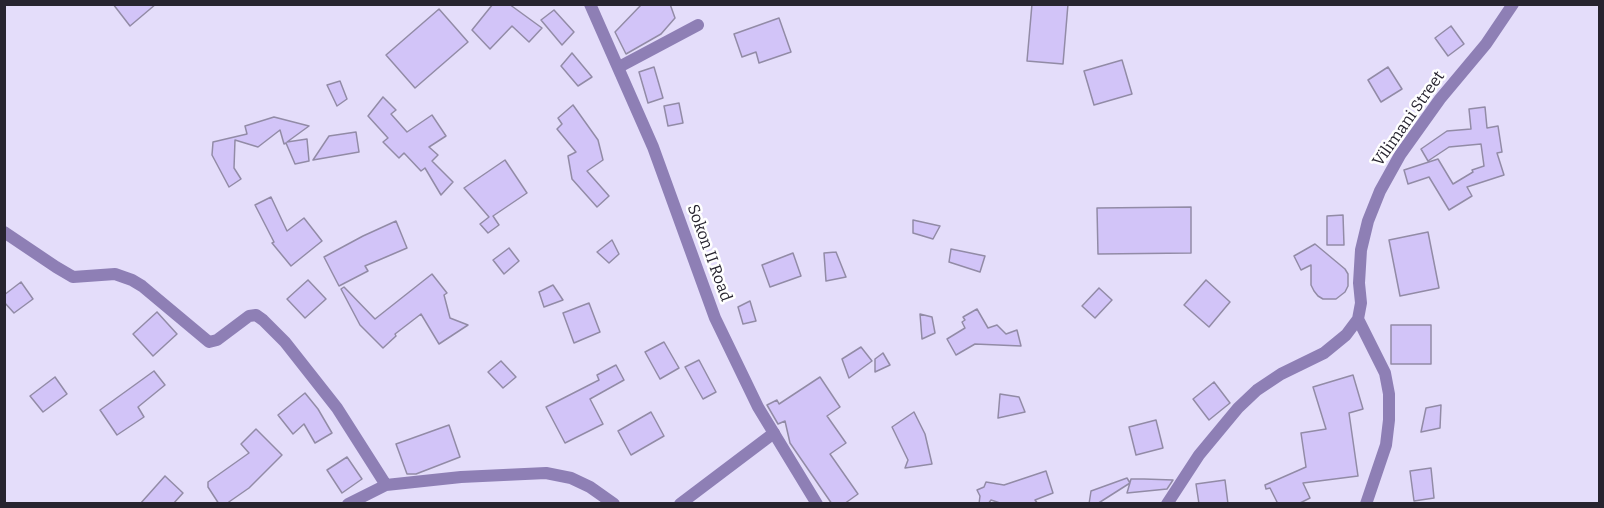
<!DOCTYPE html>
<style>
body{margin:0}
#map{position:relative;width:1604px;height:508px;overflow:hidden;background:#e4ddfa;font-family:Bitter,serif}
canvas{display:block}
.frame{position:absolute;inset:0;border:6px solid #27242f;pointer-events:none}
</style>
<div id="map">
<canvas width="1604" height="508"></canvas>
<div class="frame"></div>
</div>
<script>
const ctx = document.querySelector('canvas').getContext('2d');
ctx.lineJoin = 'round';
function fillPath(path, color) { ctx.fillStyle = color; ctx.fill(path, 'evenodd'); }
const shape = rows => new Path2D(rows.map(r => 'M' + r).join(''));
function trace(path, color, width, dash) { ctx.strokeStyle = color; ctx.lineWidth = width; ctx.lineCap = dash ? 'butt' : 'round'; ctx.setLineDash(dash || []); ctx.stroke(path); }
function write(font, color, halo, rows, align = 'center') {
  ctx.font = font + ' Bitter,serif'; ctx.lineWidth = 5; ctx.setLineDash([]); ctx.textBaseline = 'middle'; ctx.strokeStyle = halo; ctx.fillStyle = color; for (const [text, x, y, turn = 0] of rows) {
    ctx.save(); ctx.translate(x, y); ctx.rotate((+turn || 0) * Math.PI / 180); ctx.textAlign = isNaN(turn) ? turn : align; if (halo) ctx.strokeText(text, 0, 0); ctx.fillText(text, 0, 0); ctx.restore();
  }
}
const building = shape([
 [113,4,156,4,130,26,113,4],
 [493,4,509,4,542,28,529,42,512,26,490,49,472,30,493,4],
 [642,4,670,4,675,18,661,34,626,54,615,32,642,4],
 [1032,4,1068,4,1063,64,1027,61,1032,4],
 [439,9,468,42,415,88,386,55,439,9],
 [554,10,574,32,562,45,541,20,554,10],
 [779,18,791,52,759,63,756,52,742,57,734,34,779,18],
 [1451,26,1464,44,1448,56,1435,38,1451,26],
 [572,53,592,77,578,86,561,66,572,53],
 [1122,60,1132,94,1094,105,1084,71,1122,60],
 [654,67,663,98,648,103,639,72,654,67],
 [1388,67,1402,89,1381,102,1368,80,1388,67],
 [340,81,347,99,337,106,327,85,340,81],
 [383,97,396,110,391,114,407,132,432,115,446,136,429,147,438,155,432,161,453,182,441,195,425,168,421,171,404,153,399,158,383,142,388,138,368,116,383,97],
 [679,103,683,123,668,126,664,106,679,103],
 [573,105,598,140,603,160,587,171,609,196,597,207,572,179,568,156,576,152,557,129,562,124,558,118,573,105],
 [1485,107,1487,128,1498,126,1502,152,1497,153,1504,175,1467,187,1472,196,1449,210,1429,177,1408,184,1404,170,1438,159,1453,184,1473,172,1472,170,1484,166,1481,144,1449,147,1428,161,1421,149,1447,131,1471,129,1469,109,1485,107],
 [274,117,309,126,287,142,307,139,309,161,295,164,286,143,284,144,280,130,258,147,235,140,234,168,241,179,229,187,212,155,213,142,247,134,245,126,274,117],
 [356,132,359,152,313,160,329,136,356,132],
 [505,160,527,193,493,216,499,225,488,233,480,224,489,217,464,188,505,160],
 [271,197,287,231,304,218,322,241,291,266,272,243,274,242,255,205,271,197],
 [1191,207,1191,253,1098,254,1097,208,1191,207],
 [1343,215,1344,245,1327,245,1327,216,1343,215],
 [913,220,940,226,933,239,913,233,913,220],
 [396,221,407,248,365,266,368,271,339,286,324,257,363,236,396,221],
 [1428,232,1439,288,1400,296,1389,240,1428,232],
 [612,240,619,254,609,263,597,252,612,240],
 [1315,244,1345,269,1348,274,1348,286,1345,292,1336,299,1323,299,1318,296,1314,291,1311,285,1311,265,1301,270,1294,256,1315,244],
 [509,248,519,261,504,274,493,260,509,248],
 [951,249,985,256,980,272,949,262,951,249],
 [836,252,846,277,826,281,824,253,836,252],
 [793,253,801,276,770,287,762,265,793,253],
 [432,274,447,293,444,295,450,318,468,325,439,344,421,314,395,334,396,336,383,348,360,325,341,289,344,287,375,319,432,274],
 [308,280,326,299,305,318,287,299,308,280],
 [1206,280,1230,302,1209,327,1184,305,1206,280],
 [21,282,33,299,14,313,4,302,4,295,21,282],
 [553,285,563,300,544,307,539,292,553,285],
 [1099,288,1112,300,1095,318,1082,306,1099,288],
 [750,301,756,321,743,324,738,307,750,301],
 [589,303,600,332,574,343,563,313,589,303],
 [977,309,988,328,997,325,1006,334,1017,330,1021,346,975,344,956,355,947,339,965,328,962,322,965,320,963,317,977,309],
 [157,312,177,334,153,356,133,334,157,312],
 [920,314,932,317,935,333,922,339,920,314],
 [1391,325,1431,325,1431,364,1391,364,1391,325],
 [664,342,679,368,660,379,645,352,664,342],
 [861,347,872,361,849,378,842,359,861,347],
 [883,353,890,365,875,372,875,359,883,353],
 [699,360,716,392,703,399,685,367,699,360],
 [501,361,516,377,503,388,488,372,501,361],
 [616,365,624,380,590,399,603,424,565,443,546,407,599,380,597,375,616,365],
 [154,371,165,385,138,407,144,417,117,435,100,410,154,371],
 [1353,375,1363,409,1349,413,1358,476,1303,483,1310,498,1298,504,1278,504,1270,488,1266,489,1265,485,1306,467,1301,433,1326,429,1313,387,1353,375],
 [55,377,67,394,43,412,30,396,55,377],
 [820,377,840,407,827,416,846,443,830,454,858,494,844,504,832,504,790,443,785,421,778,424,767,405,777,400,779,404,820,377],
 [1214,382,1230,403,1209,420,1193,399,1214,382],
 [305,393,318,409,332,433,315,443,304,424,293,434,278,415,305,393],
 [1000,394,1019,397,1025,412,998,418,1000,394],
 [1441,405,1440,428,1421,432,1426,408,1441,405],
 [651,412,664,436,631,455,618,431,651,412],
 [914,412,925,434,932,464,905,468,908,460,892,427,914,412],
 [1156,420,1163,448,1136,455,1129,427,1156,420],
 [449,425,460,457,416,474,407,474,396,444,449,425],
 [256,429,282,455,249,488,226,504,219,504,208,487,208,482,249,453,241,444,256,429],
 [347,457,362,479,342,493,327,470,347,457],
 [1431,468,1434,498,1414,501,1410,471,1431,468],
 [1046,471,1053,493,1035,500,1038,504,1003,504,991,500,988,504,979,504,980,496,977,490,984,487,986,482,1004,485,1046,471],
 [165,476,183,493,173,504,140,504,165,476],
 [1127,478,1130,483,1097,504,1089,504,1091,491,1127,478],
 [1131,479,1144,479,1173,480,1167,489,1127,493,1131,479],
 [1225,480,1228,504,1199,504,1196,484,1225,480]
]);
const minor = shape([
 [619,67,698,25],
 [4,232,56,267,73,277,115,274,132,280,142,286,209,342,217,340,249,316,256,315,263,320,285,342,337,408,386,485],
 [1358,319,1385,373,1389,394,1389,420,1386,445,1366,504],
 [348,504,386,485,461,477,546,473,571,478,590,487,614,504],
 [680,504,774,433],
 [1167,504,1199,455,1238,408,1257,390,1281,374,1324,353,1346,335,1358,319,1361,303,1359,283,1361,250,1368,221,1380,191,1400,155,1440,99,1486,44,1513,4]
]);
const tertiary = shape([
 [590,4,653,147,715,318,758,407,817,504]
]);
const streetNames = [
 ["Vilimani Street",1409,119,-55],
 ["Sokon II Road",709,253,70]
];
fillPath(building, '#d2c4f8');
trace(building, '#928ba6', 1.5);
trace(minor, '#8e7fb5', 12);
trace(tertiary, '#8e7fb5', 12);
write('16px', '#27242f', '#fff', streetNames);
</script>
